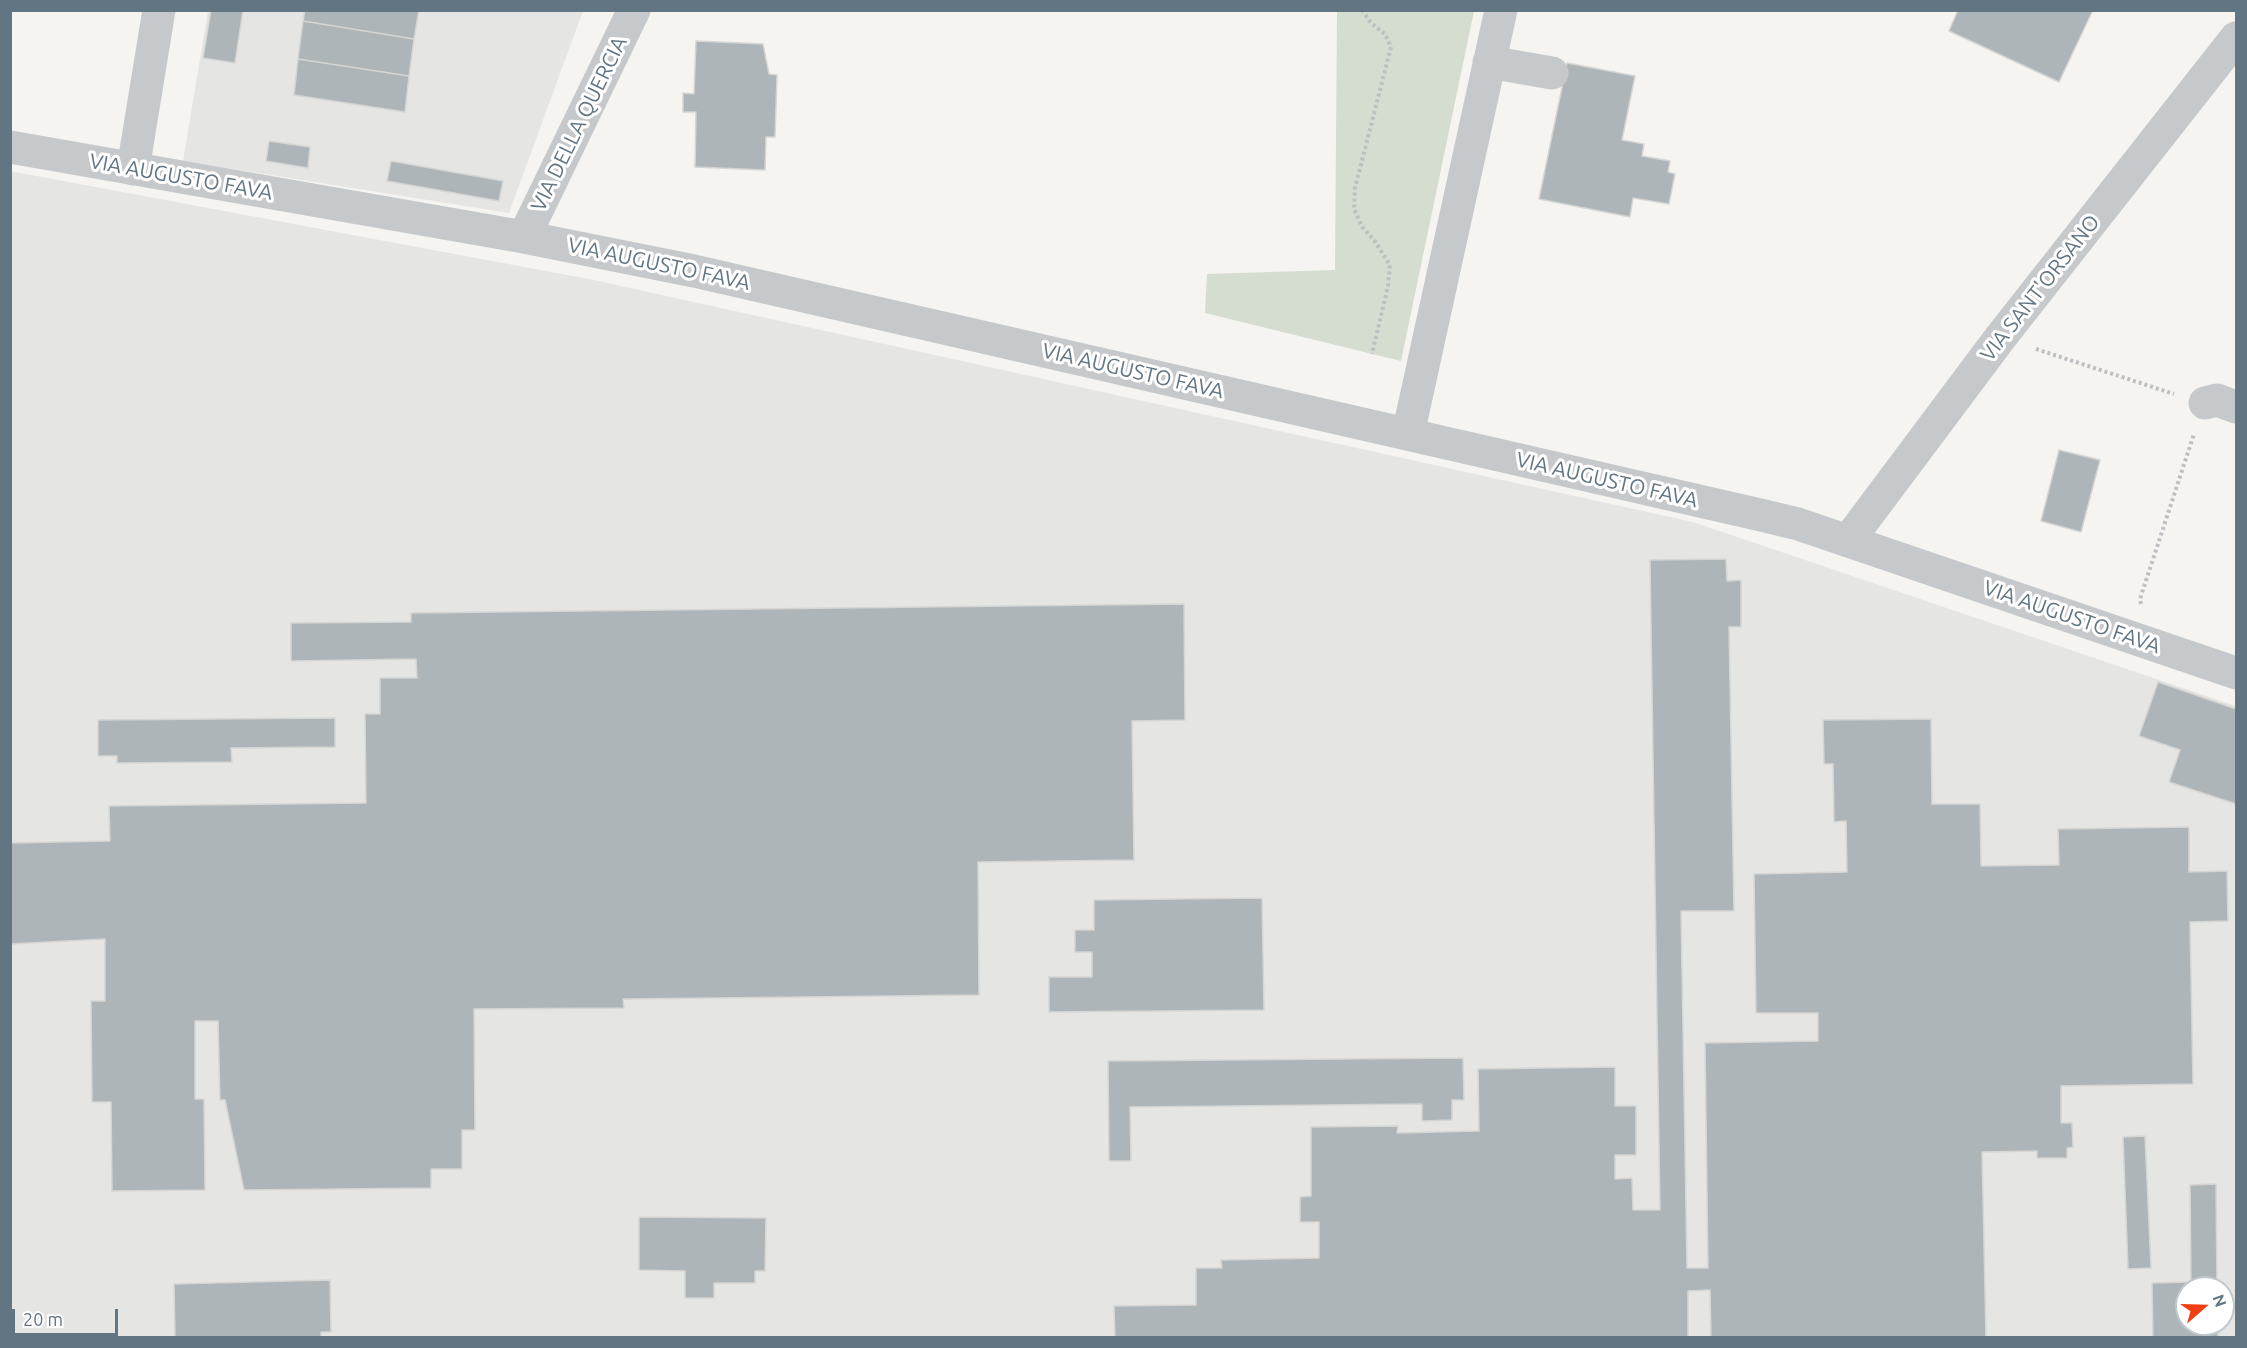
<!DOCTYPE html>
<style>
body{margin:0}
#map{position:relative;width:2247px;height:1348px;overflow:hidden;background:#f5f4f0;font-family:Ubuntu,sans-serif}
canvas{display:block}
.frame{position:absolute;inset:0;border:12px solid #617583;pointer-events:none}
.north{position:absolute;left:2175px;top:1276px;width:60px;height:60px;box-sizing:border-box;background:#fff;border:2px solid #c0c8cd;border-radius:50%;rotate:70deg;font-size:16px;font-weight:700;line-height:24px;text-align:center;color:#617583}
.north::after{content:'';display:block;margin:auto;width:21px;height:27px;background:#f13e13;clip-path:polygon(50% 0,100% 100%,50% 72%,0 100%)}
.scale{position:absolute;left:12px;top:1309px;width:106px;height:27px;box-sizing:border-box;border:3px solid #617583;border-top:0;padding-left:8px;font-size:18px;line-height:21px;white-space:nowrap;color:#617583;-webkit-text-stroke:4px #fff;paint-order:stroke}
</style>
<div id="map">
<canvas width="2247" height="1348"></canvas>
<div class="frame"></div>
<div class="north">N</div>
<div class="scale">20 m</div>
</div>
<script>
const ctx = document.querySelector('canvas').getContext('2d');
ctx.lineJoin = 'round';
function fillPath(path, color) { ctx.fillStyle = color; ctx.fill(path, 'evenodd'); }
const shape = rows => new Path2D(rows.map(r => 'M' + r).join(''));
function trace(path, color, width, dash) { ctx.strokeStyle = color; ctx.lineWidth = width; ctx.lineCap = dash ? 'butt' : 'round'; ctx.setLineDash(dash || []); ctx.stroke(path); }
function write(font, color, halo, rows, align = 'center') {
  ctx.font = font + ' Ubuntu,sans-serif'; ctx.lineWidth = 6; ctx.setLineDash([]); ctx.textBaseline = 'middle'; ctx.strokeStyle = halo; ctx.fillStyle = color; for (const [text, x, y, turn = 0] of rows) {
    ctx.save(); ctx.translate(x, y); ctx.rotate((+turn || 0) * Math.PI / 180); ctx.textAlign = isNaN(turn) ? turn : align; if (halo) ctx.strokeText(text, 0, 0); ctx.fillText(text, 0, 0); ctx.restore();
  }
}
const built = shape([
 [208,11,583,11,509,213,183,161],
 [10,171,594,280,1693,522,2236,706,2236,1337,11,1337],
 [2187,1288,2223,1288,2223,1324,2187,1324]
]);
const green = shape([
 [1337,11,1474,11,1401,361,1205,313,1207,274,1335,270]
]);
const building = shape([
 [211,10,243,10,235,63,203,58,211,10],
 [305,10,419,10,414,39,303,21,305,10],
 [1958,10,2093,10,2059,82,1949,31,1958,10],
 [303,21,414,39,409,76,298,59,303,21],
 [696,41,763,44,769,74,777,75,775,137,766,137,765,170,695,167,696,112,683,112,683,93,694,94,696,41],
 [298,59,409,76,405,112,294,95,298,59],
 [1567,63,1635,76,1622,140,1644,144,1642,156,1670,161,1668,172,1675,174,1669,204,1633,198,1630,217,1539,199,1567,63],
 [269,141,310,147,308,168,266,161,269,141],
 [391,161,503,181,499,201,387,181,391,161],
 [2059,450,2100,460,2081,532,2041,521,2059,450],
 [1726,559,1727,581,1741,580,1741,627,1729,627,1734,911,1681,911,1687,1268,1708,1268,1705,1043,1818,1041,1818,1013,1756,1013,1754,874,1847,872,1846,821,1834,822,1833,764,1824,764,1823,720,1931,719,1932,804,1980,804,1981,866,2059,865,2058,829,2189,827,2189,872,2227,871,2228,921,2190,922,2193,1084,2061,1086,2061,1123,2072,1123,2073,1147,2067,1148,2067,1158,2037,1158,2037,1151,1982,1152,1986,1338,1711,1338,1710,1290,1688,1291,1688,1338,1115,1338,1114,1306,1196,1305,1196,1268,1222,1268,1221,1260,1319,1258,1319,1222,1300,1222,1300,1197,1311,1196,1311,1127,1398,1126,1397,1133,1479,1131,1478,1069,1615,1067,1615,1106,1636,1106,1636,1155,1615,1155,1615,1179,1632,1178,1633,1210,1660,1210,1650,560,1726,559],
 [1184,604,1185,720,1132,721,1134,860,978,862,979,995,623,999,624,1008,474,1009,475,1130,462,1130,462,1169,431,1169,431,1188,244,1190,225,1100,220,1100,218,1021,195,1021,195,1099,204,1099,205,1190,112,1191,111,1102,92,1102,91,1001,105,1001,105,939,10,944,10,843,110,841,109,806,366,803,365,714,380,714,380,678,417,678,416,659,291,661,291,623,411,622,411,613,1184,604],
 [2158,682,2236,709,2236,804,2169,782,2180,750,2139,736,2158,682],
 [335,718,335,747,231,748,232,762,117,763,117,756,98,756,98,720,335,718],
 [1262,898,1264,1010,1049,1012,1049,977,1092,977,1092,952,1075,952,1075,930,1094,930,1094,900,1262,898],
 [1463,1058,1464,1100,1452,1100,1452,1120,1422,1121,1422,1104,1130,1107,1131,1161,1109,1161,1108,1061,1463,1058],
 [2145,1136,2151,1268,2128,1269,2123,1137,2145,1136],
 [2216,1184,2217,1288,2187,1288,2187,1324,2218,1324,2218,1338,2153,1338,2152,1283,2191,1282,2190,1185,2216,1184],
 [639,1217,766,1218,765,1271,755,1271,755,1283,714,1283,714,1298,685,1298,685,1271,639,1270,639,1217],
 [330,1280,331,1332,321,1332,321,1338,175,1338,174,1284,330,1280]
]);
const path = shape([
 [1362,10,1371,23,1385,34,1391,47,1355,188,1354,209,1362,227,1374,240,1390,265,1388,286,1372,354],
 [2036,349,2174,394],
 [2141,604,2140,599,2194,434]
]);
const minor = shape([
 [1489,62,1552,73],
 [10,147,524,237,694,271,1765,516,1798,524,2236,673],
 [133,169,159,10],
 [524,237,634,10],
 [2205,403,2217,400,2236,407],
 [1408,434,1501,10],
 [1848,541,2000,338,2236,38]
]);
const streetNames = [
 ["VIA DELLA QUERCIA",579,124,-64],
 ["VIA AUGUSTO FAVA",181,177,10],
 ["VIA AUGUSTO FAVA",659,264,12],
 ["VIA SANT'ORSANO",2040,288,-52],
 ["VIA AUGUSTO FAVA",1133,371,13],
 ["VIA AUGUSTO FAVA",1607,480,13],
 ["VIA AUGUSTO FAVA",2072,617,19]
];
fillPath(built, '#e5e6e3');
fillPath(green, '#d5dcd0');
fillPath(building, '#adb5b9');
trace(building, '#d5d5d3', 1.5);
trace(path, '#bdbfc1', 4, [3, 3]);
trace(minor, '#c6c9cc', 33);
write('21px', '#617583', '#fff', streetNames);
</script>
